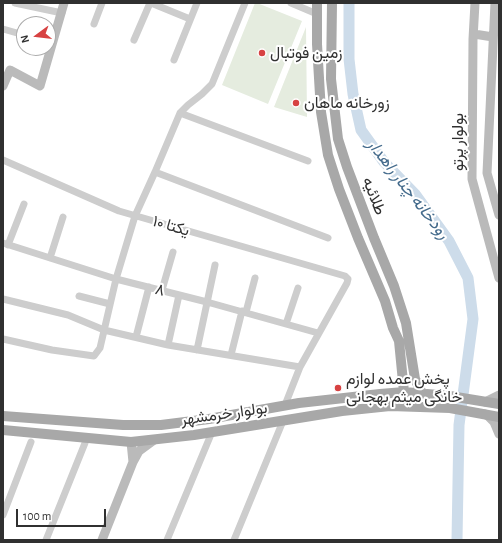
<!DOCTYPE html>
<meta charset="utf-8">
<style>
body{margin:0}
#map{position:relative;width:502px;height:543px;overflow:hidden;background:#fff;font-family:"Alegreya Sans",sans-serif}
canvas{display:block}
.frame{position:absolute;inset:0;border:4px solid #303030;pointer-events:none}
.north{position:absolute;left:16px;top:16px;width:40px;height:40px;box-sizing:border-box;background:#fff;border:1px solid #acacac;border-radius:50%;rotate:255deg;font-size:11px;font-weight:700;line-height:16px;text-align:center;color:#303030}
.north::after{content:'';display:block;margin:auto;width:14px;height:18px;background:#d74242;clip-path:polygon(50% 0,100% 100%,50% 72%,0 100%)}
.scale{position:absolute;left:16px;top:509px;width:90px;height:18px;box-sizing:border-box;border:2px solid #303030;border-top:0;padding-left:5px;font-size:12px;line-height:14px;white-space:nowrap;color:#303030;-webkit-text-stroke:3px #fff;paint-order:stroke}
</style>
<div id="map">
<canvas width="502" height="543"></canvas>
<div class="frame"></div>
<div class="north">N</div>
<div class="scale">100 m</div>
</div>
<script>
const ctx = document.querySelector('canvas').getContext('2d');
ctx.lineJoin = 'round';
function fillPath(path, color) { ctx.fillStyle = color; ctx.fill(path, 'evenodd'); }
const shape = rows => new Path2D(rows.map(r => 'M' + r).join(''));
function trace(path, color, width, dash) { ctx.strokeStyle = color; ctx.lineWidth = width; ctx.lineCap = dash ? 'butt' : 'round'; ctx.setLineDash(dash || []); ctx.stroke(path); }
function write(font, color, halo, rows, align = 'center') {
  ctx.font = font + ' "Alegreya Sans",Vazirmatn,sans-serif'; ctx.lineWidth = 4; ctx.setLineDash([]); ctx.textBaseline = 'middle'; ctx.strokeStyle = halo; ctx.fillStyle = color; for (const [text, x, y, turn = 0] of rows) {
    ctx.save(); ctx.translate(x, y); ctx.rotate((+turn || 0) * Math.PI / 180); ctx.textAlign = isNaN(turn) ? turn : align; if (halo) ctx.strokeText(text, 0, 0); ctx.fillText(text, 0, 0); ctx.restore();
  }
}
const green = shape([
 [255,3,257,3,302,21,268,104,222,85],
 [306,27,307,117,274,107]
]);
const river = shape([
 [349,3,349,59,353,94,361,130,384,162,415,194,449,241,468,278,473,319,459,425,457,540]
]);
const street = shape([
 [15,3,62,13],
 [151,3,190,19],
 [291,3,317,14],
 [94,24,102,3],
 [3,29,24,35],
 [134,40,150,3],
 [174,60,197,3],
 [180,113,308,161],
 [3,160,119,211,345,276,348,279,347,283,300,367,285,405],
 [155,172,328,238],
 [3,243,116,279,207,302,318,333],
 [8,245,24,204],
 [50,258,63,217],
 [162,290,173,252],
 [79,296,110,304],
 [3,299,68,315,104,330,168,345,300,367],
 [246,312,255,278],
 [286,324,298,288],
 [136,337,149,287],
 [3,339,52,350,94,356,100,348,116,279,135,216,155,172,180,113,188,105,202,94,212,84,245,3],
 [168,345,179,295],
 [197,350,215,265],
 [231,355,242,311],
 [3,515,31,442],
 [46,540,85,443],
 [167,540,212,432],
 [234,540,283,421]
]);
const secondary = shape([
 [475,3,473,39,472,179,499,278],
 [495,3,487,173,499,215],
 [474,34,493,37],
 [3,86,10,70,40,86,64,3],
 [485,402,499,395],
 [485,414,489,417,494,422,499,434],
 [131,442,133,462,139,451,154,440],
 [102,540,133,462]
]);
const primary = shape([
 [317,3,317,44,321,112,328,155,339,189,358,238,385,301,393,328,399,341,404,392],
 [332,3,331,79,338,139,347,167,374,238,394,286,406,323,415,379,422,393],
 [3,416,123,425,161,425,209,419,299,403,380,394,404,392,450,396,499,404],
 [3,430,131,442,194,435,342,411,390,406,450,408,499,417]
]);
const markers = [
 [262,53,4,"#d74242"],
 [296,103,4,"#d74242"],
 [338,388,4,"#d74242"]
];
const poiNames = [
 ["زمین فوتبال",270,53],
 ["زورخانه ماهان",304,103],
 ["پخش عمده لوازم",346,379],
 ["خانگی میثم بهجانی",346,397]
];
const streetNames = [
 ["بولوار پرتو",458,142,-90],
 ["طلائیه",374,196,69],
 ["۱۰ یکتا",171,226,16],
 ["۸",160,290,14],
 ["بولوار خرمشهر",224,414,-8]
];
const waterNames = [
 ["رودخانه چنار راهدار",408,189,52]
];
fillPath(green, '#e5ecdf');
trace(river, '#cddcea', 11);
trace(street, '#cdcdcd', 7);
trace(secondary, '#bababa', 9);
trace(primary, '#a8a8a8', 10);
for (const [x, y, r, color] of markers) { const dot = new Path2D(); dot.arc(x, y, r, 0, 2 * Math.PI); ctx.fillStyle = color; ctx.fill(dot); trace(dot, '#fff', 1.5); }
write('16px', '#303030', '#fff', poiNames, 'left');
write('16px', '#303030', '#fff', streetNames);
write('italic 17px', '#446b8c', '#fff', waterNames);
</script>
